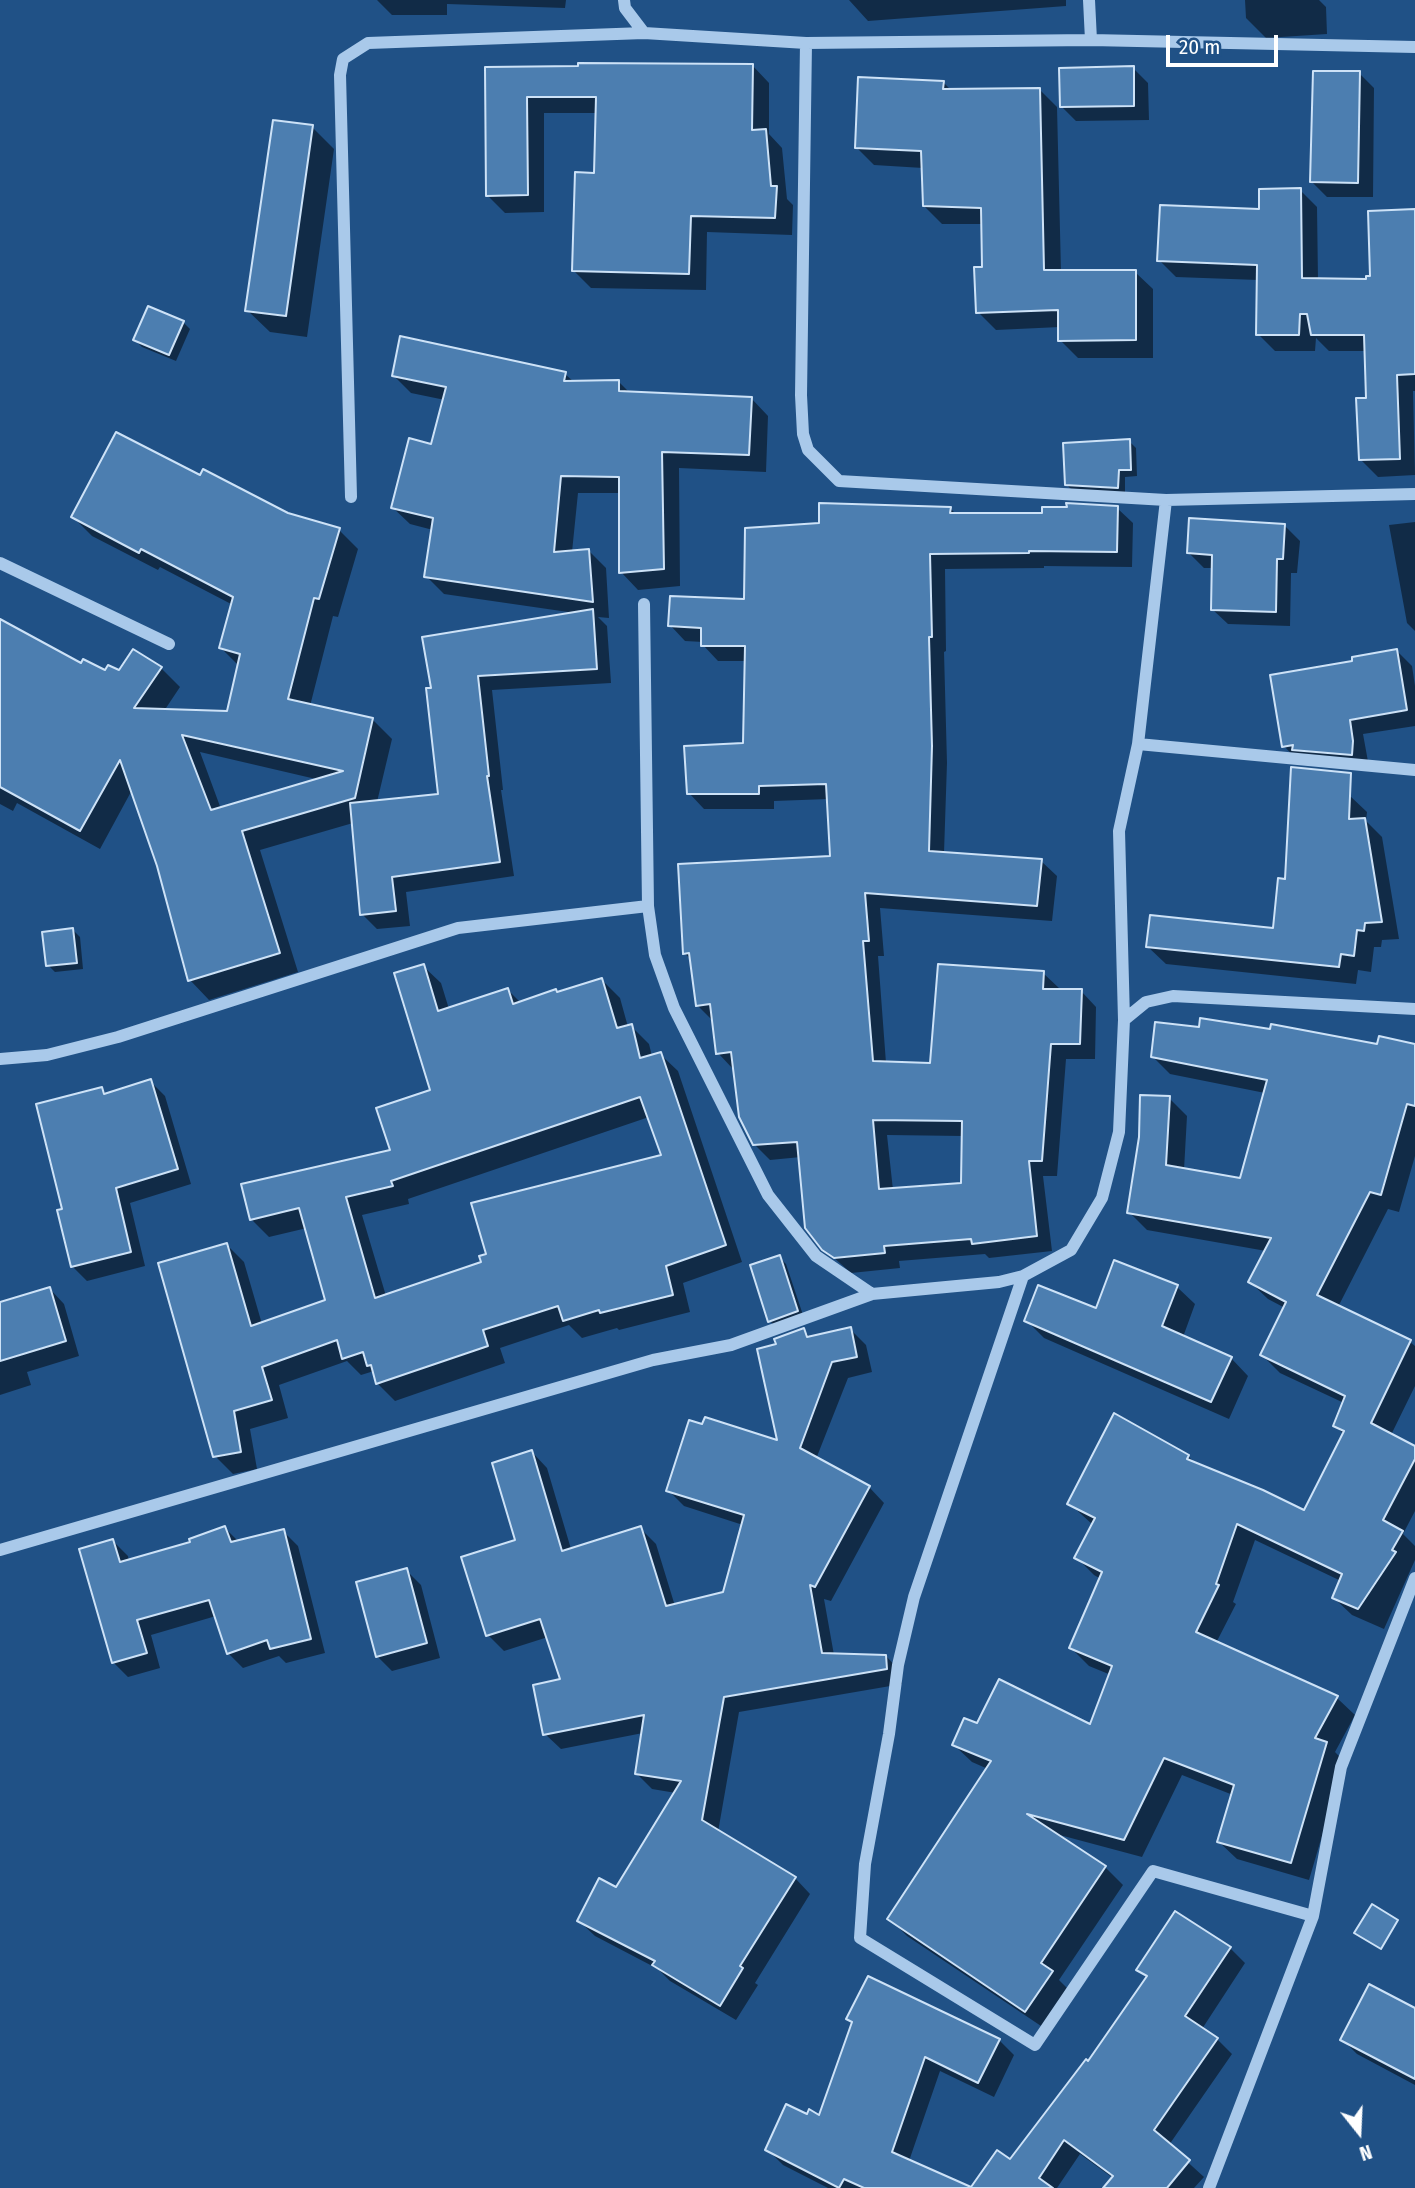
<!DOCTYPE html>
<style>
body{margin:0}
#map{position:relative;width:1415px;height:2188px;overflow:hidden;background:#205186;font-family:"Fira Sans Condensed",sans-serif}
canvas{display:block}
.north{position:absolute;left:1324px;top:2097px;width:70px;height:70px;-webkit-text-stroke:5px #205186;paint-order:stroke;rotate:162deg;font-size:19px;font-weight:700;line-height:28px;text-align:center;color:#fff}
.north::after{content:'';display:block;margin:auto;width:24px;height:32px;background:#fff;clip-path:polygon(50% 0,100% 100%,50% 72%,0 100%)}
.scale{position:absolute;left:1166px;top:35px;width:112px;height:32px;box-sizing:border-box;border:4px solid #fff;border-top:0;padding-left:9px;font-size:21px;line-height:24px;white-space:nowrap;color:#fff;-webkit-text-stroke:5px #205186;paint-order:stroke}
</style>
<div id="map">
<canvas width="1415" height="2188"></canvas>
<div class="north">N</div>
<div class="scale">20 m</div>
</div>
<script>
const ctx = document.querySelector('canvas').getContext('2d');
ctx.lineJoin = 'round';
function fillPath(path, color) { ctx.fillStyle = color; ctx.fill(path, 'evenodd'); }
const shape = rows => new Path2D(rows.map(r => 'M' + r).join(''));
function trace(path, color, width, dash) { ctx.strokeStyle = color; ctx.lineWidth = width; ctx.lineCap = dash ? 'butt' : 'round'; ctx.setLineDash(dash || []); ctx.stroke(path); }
const shadow = shape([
 [377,0,566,0,565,8,447,4,447,15,392,15],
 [849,0,1066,0,1066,6,868,21],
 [1245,0,1319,0,1326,7,1327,34,1266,38,1246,18],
 [752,65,769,83,769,134,782,148,787,199,793,205,792,235,707,232,706,290,591,288,574,271,595,175,598,113,544,113,544,212,505,213,488,196,487,69],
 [1133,68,1148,83,1149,120,1076,121,1061,106],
 [1359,73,1374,88,1373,197,1327,197,1312,182],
 [943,82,952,91,1040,90,1057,107,1061,272,1135,272,1153,289,1153,358,1078,358,1060,340,1060,327,996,330,978,312,984,269,983,224,942,224,924,206,923,168,874,165,856,147],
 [312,127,334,149,307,337,270,332,247,310],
 [1300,190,1317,207,1318,280,1368,280,1415,211,1415,391,1413,391,1415,475,1378,477,1361,460,1368,399,1366,351,1329,351,1316,338,1315,351,1275,351,1258,334,1258,280,1176,277,1159,260],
 [183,322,190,329,176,361,142,347,135,340],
 [565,374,574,382,618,381,631,394,751,398,768,416,766,472,679,468,680,586,638,590,621,572,621,493,578,493,572,552,589,551,606,568,609,618,598,617,607,626,611,683,492,690,503,790,501,790,514,876,406,892,410,926,377,929,362,914,353,823,260,850,298,972,209,1000,190,980,158,865,132,790,100,849,17,803,13,811,0,804,0,621,82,665,105,673,161,668,180,687,164,711,228,713,239,666,221,648,233,605,160,567,158,570,92,536,73,517,200,477,287,515,339,530,358,549,338,617,333,616,310,706,373,720,392,739,377,802,440,795,428,690,575,613,444,594,426,576,433,530,410,524,392,507,432,446,445,400,411,393,393,375],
 [200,752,320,780,221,809],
 [1129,441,1136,448,1137,476,1125,477,1125,495,1074,492,1067,485],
 [950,508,957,515,1043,514,1117,508,1133,523,1132,567,1044,566,1044,568,945,569,946,651,944,652,947,763,944,853,1041,861,1057,876,1052,921,880,908,884,956,878,956,886,1063,932,1064,1043,973,1059,988,1059,991,1081,991,1096,1007,1095,1059,1066,1059,1057,1176,1043,1176,1052,1251,989,1258,985,1254,899,1261,900,1268,851,1273,823,1248,801,1157,770,1160,754,1144,733,1069,718,1053,714,1022,697,1005,692,960,684,953,832,857,829,799,774,801,774,809,704,809,689,793,744,744,747,661,718,661,703,645,703,642,685,641,670,625,746,601,821,524],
 [887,1135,963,1136,962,1185,893,1190],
 [1415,522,1415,631,1407,623,1389,525],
 [1285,526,1300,541,1297,573,1291,573,1290,626,1228,624,1213,610,1214,568,1204,568,1189,553],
 [1397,651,1412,666,1415,686,1415,726,1363,734,1369,767,1298,761,1284,746],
 [1349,795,1367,812,1366,821,1382,837,1399,939,1382,940,1381,947,1374,947,1371,972,1358,970,1356,984,1166,964,1148,947,1275,930,1287,881],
 [73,930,80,937,83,969,55,972,48,965],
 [423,966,441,983,449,1009,508,990,521,1003,602,980,620,998,628,1027,631,1026,649,1044,652,1056,660,1054,678,1071,742,1262,683,1283,690,1312,619,1330,617,1328,582,1338,569,1325,500,1348,505,1363,395,1401,377,1383,374,1371,361,1375,347,1361,279,1385,288,1418,250,1429,257,1469,233,1474,215,1456,227,1245,244,1262,262,1324,327,1301,307,1228,269,1237,251,1219,392,1151,432,1091],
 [649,1117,663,1156,483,1263,386,1296,362,1215,409,1204,408,1199],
 [1378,1046,1415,1046,1415,1156,1399,1212,1388,1209,1338,1307,1410,1342,1415,1346,1415,1386,1391,1435,1415,1448,1415,1511,1403,1534,1415,1546,1415,1560,1384,1629,1352,1615,1334,1598,1341,1581,1255,1540,1233,1602,1236,1604,1216,1643,1337,1698,1355,1715,1335,1752,1344,1761,1309,1880,1237,1859,1219,1842,1233,1795,1182,1775,1142,1857,1056,1834,1105,1867,1123,1885,1059,1980,1069,1990,1044,2028,907,1936,889,1918,988,1769,972,1762,954,1745,978,1725,1091,1726,1111,1675,1089,1666,1071,1648,1101,1579,1094,1575,1076,1557,1093,1525,1069,1503,1188,1456,1198,1466,1305,1512,1344,1435,1335,1425,1344,1403,1280,1373,1262,1355,1285,1308,1268,1299,1250,1282,1266,1251,1147,1230,1129,1212,1169,1098,1187,1116,1184,1170,1241,1180,1265,1093,1170,1074,1152,1056],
 [150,1081,165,1096,191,1184,130,1203,145,1266,87,1281,72,1266,64,1210,102,1089,107,1095],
 [779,1257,786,1264,804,1318,777,1328,770,1321],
 [1177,1287,1195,1304,1183,1337,1231,1358,1248,1376,1229,1419,1044,1338,1026,1320,1097,1310],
 [50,1289,64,1304,79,1356,27,1372,31,1385,0,1395,0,1304],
 [850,1329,866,1345,872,1372,848,1378,816,1459,869,1487,884,1503,831,1601,824,1599,834,1655,886,1656,901,1672,902,1684,739,1712,718,1832,795,1878,810,1894,755,1983,758,1985,736,2020,670,1981,658,1969,595,1936,579,1921,617,1889,676,1793,652,1789,636,1773,643,1733,561,1749,545,1734,562,1681,548,1637,504,1651,488,1635,517,1541,532,1452,547,1468,571,1549,640,1528,656,1544,675,1606,724,1594,743,1525,684,1506,668,1490,780,1442,778,1346,803,1330,811,1338],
 [225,1528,239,1542,283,1531,298,1546,325,1653,286,1663,279,1656,243,1668,228,1653,216,1616,151,1635,160,1668,128,1677,113,1662,113,1541,128,1556,129,1562,192,1544],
 [406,1570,421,1585,440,1658,392,1671,377,1656],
 [1230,1948,1245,1963,1202,2029,1217,2039,1232,2054,1169,2145,1204,2177,1194,2188,1107,2188,1113,2178,1080,2154,1057,2188,828,2188,783,2165,767,2149,807,2116,820,2117,853,2024,849,2019,999,2040,1014,2055,994,2097,940,2071,909,2161,973,2187,1011,2161,1089,2063,1147,1978,1139,1969],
 [1415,2010,1415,2085,1357,2054,1342,2039]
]);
const building = shape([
 [578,63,753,64,752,130,766,129,771,186,777,186,775,218,691,216,689,274,572,271,575,172,594,173,596,97,527,97,528,195,486,196,485,67,578,66,578,63],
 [1134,66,1134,106,1060,107,1059,68,1134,66],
 [1313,71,1360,71,1358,183,1310,182,1313,71],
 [858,77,944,81,943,89,1040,88,1044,270,1136,270,1136,340,1058,341,1058,310,976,313,974,267,982,267,981,208,923,206,921,151,855,148,858,77],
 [273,120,313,125,286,316,245,311,273,120],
 [1301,188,1302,278,1366,279,1366,276,1370,276,1368,211,1415,209,1415,374,1397,375,1400,459,1359,460,1356,398,1366,398,1364,335,1311,335,1307,314,1300,314,1299,335,1256,335,1257,265,1157,261,1160,205,1259,209,1259,189,1301,188],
 [148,306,184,321,169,355,133,340,148,306],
 [400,336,566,372,564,381,619,380,619,391,752,397,749,455,662,452,664,569,619,573,619,477,561,476,554,552,589,549,593,602,424,577,433,518,391,508,409,438,431,444,446,387,392,376,400,336],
 [116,432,200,475,203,469,288,513,340,528,319,599,314,598,288,699,373,718,355,798,242,831,280,953,188,981,157,866,120,760,80,831,0,787,0,619,81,663,83,659,105,670,108,665,119,670,133,649,162,667,134,708,227,711,240,654,219,648,233,597,141,549,139,553,71,517,116,432],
 [182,735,343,771,211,810,182,735],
 [1130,439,1131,470,1119,470,1118,488,1065,485,1063,443,1130,439],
 [819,503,951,507,950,513,1042,513,1042,507,1067,507,1066,503,1118,506,1117,552,1029,551,1029,553,930,554,932,637,929,637,932,746,929,851,1042,859,1037,906,865,893,869,941,863,941,873,1061,930,1063,938,964,1044,971,1043,989,1082,989,1080,1044,1051,1044,1042,1161,1029,1161,1037,1236,972,1244,971,1239,884,1246,885,1253,834,1258,822,1250,805,1228,797,1142,753,1145,739,1117,731,1052,716,1054,710,1004,696,1006,689,953,683,954,678,864,830,856,826,784,759,786,759,794,687,794,684,746,743,743,745,646,701,646,701,628,668,626,670,596,744,599,745,528,819,523,819,503],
 [873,1120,962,1121,961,1183,879,1189,873,1120],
 [1189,518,1285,524,1283,559,1277,559,1276,612,1211,610,1212,555,1187,553,1189,518],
 [593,609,597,669,478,676,489,776,487,776,500,862,392,877,396,911,360,915,350,803,438,794,426,688,431,688,422,637,593,609],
 [1397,649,1407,710,1350,720,1353,741,1352,755,1292,750,1293,745,1282,747,1270,675,1352,661,1352,657,1397,649],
 [1291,767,1351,773,1349,819,1365,818,1382,922,1365,923,1364,931,1357,930,1354,956,1341,954,1339,967,1146,947,1150,915,1273,928,1278,878,1285,879,1291,767],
 [73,928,77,963,46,966,42,932,73,928],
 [424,964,438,1011,508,988,513,1004,556,989,557,992,602,978,617,1028,632,1024,640,1058,661,1052,726,1245,666,1266,673,1295,600,1313,599,1310,563,1321,558,1306,483,1330,488,1346,376,1384,371,1365,367,1366,363,1352,342,1359,337,1340,262,1367,272,1400,234,1411,241,1452,213,1457,158,1263,227,1243,251,1326,325,1300,299,1208,250,1220,241,1184,390,1150,376,1108,430,1090,394,973,424,964],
 [640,1097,661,1155,471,1203,486,1254,479,1256,481,1262,375,1298,346,1197,393,1186,391,1181,640,1097],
 [1200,1018,1270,1029,1271,1024,1377,1044,1379,1036,1415,1044,1415,1106,1407,1104,1381,1195,1370,1192,1317,1295,1411,1340,1371,1423,1415,1446,1415,1459,1383,1520,1403,1531,1392,1550,1396,1552,1358,1609,1332,1598,1342,1574,1237,1524,1216,1584,1219,1585,1196,1632,1338,1696,1315,1738,1327,1742,1291,1863,1217,1842,1234,1785,1164,1758,1124,1840,1027,1814,1106,1866,1041,1963,1053,1971,1025,2012,887,1919,991,1761,952,1745,964,1718,977,1723,999,1679,1090,1724,1112,1666,1069,1648,1102,1572,1074,1558,1095,1518,1067,1504,1114,1413,1189,1455,1187,1459,1263,1490,1304,1510,1344,1431,1333,1426,1345,1396,1260,1355,1286,1302,1248,1282,1271,1238,1127,1213,1139,1137,1140,1095,1170,1096,1166,1165,1240,1178,1267,1080,1151,1057,1155,1022,1199,1027,1200,1018],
 [151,1079,178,1169,116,1188,131,1252,71,1267,57,1210,62,1209,36,1104,102,1087,104,1094,151,1079],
 [780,1255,798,1311,768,1322,750,1265,780,1255],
 [1114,1260,1178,1285,1162,1326,1232,1357,1211,1402,1024,1321,1038,1285,1096,1308,1114,1260],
 [50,1287,66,1341,0,1361,0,1302,50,1287],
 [851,1327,857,1357,832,1362,800,1448,870,1486,815,1587,810,1585,822,1653,886,1655,887,1669,724,1697,702,1820,796,1877,740,1966,743,1968,720,2006,652,1965,655,1961,577,1921,599,1878,616,1887,681,1781,635,1774,644,1715,543,1735,533,1685,560,1679,540,1619,486,1636,461,1557,515,1540,492,1463,532,1450,562,1551,641,1526,666,1606,723,1592,744,1515,666,1491,689,1420,702,1424,705,1417,777,1440,757,1349,776,1344,774,1339,804,1328,807,1337,851,1327],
 [225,1526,231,1542,284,1529,311,1639,270,1649,267,1640,227,1654,209,1600,137,1620,147,1653,112,1663,79,1549,113,1539,120,1562,190,1542,189,1539,225,1526],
 [407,1568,427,1643,376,1657,356,1582,407,1568],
 [1372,1904,1398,1920,1381,1949,1354,1933,1372,1904],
 [1175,1911,1231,1947,1185,2016,1218,2038,1154,2130,1190,2160,1167,2188,1103,2188,1113,2176,1064,2140,1039,2178,1053,2188,864,2188,844,2179,839,2188,765,2150,786,2104,807,2114,809,2109,819,2115,852,2022,846,2019,868,1976,1000,2039,978,2083,925,2057,892,2152,971,2187,997,2150,1010,2159,1086,2059,1088,2061,1147,1976,1136,1970,1175,1911],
 [1369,1984,1415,2008,1415,2079,1340,2040,1369,1984]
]);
const minor = shape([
 [624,0,625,8,644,33,806,43,1091,40,1415,47],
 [1089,0,1091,40],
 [806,43,801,395,803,434,808,450,839,481,1166,500,1415,494],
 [351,497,340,75,343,59,368,43,644,33],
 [0,563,169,644],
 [644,604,648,906,655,955,674,1008,768,1195,816,1256,872,1294],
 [1138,744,1415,770],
 [1124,1020,1146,1002,1173,996,1415,1009],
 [0,1059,47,1055,118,1037,458,928,648,906],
 [1023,1276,914,1597,898,1665,889,1734,865,1864,860,1938,1035,2045,1153,1871,1313,1916],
 [0,1550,653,1360,731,1345,872,1294,999,1282,1023,1276,1071,1250,1102,1198,1119,1132,1124,1020,1119,831,1138,744,1166,500],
 [1209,2188,1313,1916,1341,1767,1415,1578]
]);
fillPath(shadow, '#0007');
fillPath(building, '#4c7eb0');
trace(building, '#cde2f7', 2);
trace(minor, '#a9c9ea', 12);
</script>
